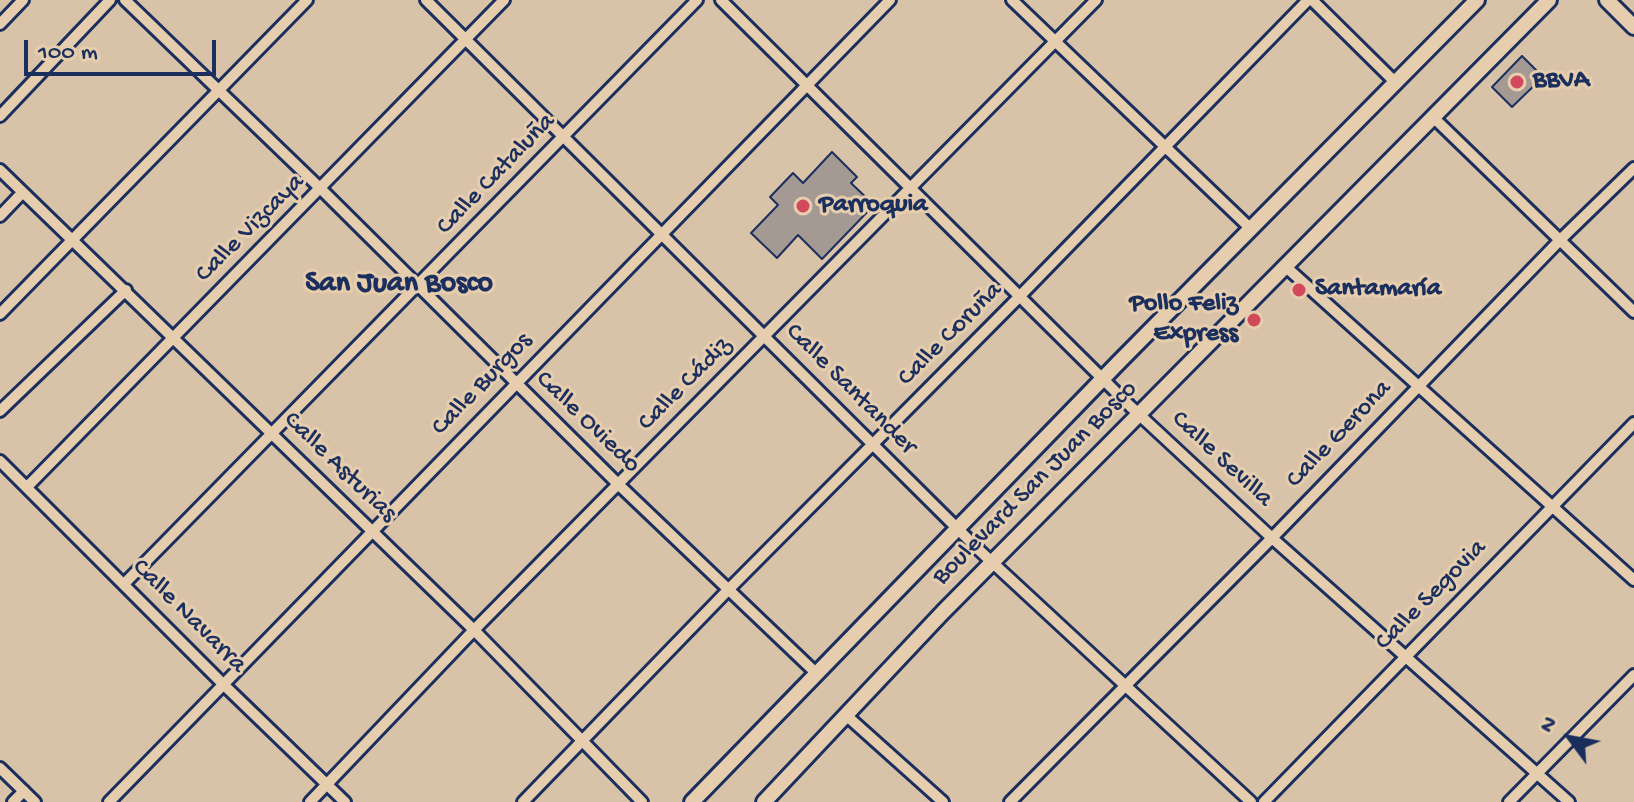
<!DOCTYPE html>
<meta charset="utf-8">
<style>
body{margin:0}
#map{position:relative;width:1634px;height:802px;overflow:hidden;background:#d9c3a8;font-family:"Gochi Hand",sans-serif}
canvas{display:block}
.north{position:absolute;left:1530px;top:698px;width:80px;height:80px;-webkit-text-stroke:6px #e5cdad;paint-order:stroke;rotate:302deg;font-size:22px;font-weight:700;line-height:32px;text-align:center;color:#1b2f5e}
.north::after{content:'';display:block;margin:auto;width:28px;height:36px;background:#1b2f5e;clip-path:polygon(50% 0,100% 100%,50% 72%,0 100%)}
.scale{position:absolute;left:24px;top:40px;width:192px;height:36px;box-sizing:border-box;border:4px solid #1b2f5e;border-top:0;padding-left:10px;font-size:24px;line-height:28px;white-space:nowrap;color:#1b2f5e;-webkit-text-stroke:6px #e5cdad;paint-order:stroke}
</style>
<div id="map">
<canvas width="1634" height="802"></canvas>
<div class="north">N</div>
<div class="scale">100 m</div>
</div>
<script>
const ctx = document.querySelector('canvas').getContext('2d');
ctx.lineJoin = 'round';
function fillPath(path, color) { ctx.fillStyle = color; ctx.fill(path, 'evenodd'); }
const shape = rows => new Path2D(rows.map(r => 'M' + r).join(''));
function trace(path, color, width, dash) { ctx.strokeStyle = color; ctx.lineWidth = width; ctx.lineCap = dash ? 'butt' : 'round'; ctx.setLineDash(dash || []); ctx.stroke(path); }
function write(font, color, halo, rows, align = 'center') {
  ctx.font = font + ' "Gochi Hand",sans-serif'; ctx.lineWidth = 6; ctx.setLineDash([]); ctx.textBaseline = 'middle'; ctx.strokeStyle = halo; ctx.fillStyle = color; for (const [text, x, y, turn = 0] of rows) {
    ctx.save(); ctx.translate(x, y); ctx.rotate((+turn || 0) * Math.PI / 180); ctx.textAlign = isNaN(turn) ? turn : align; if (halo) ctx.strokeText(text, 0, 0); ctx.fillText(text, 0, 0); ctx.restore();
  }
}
const building = shape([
 [1522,56,1543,77,1512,107,1492,87,1522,56],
 [832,152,857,177,851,183,874,205,822,259,798,235,777,258,751,233,778,205,770,197,793,173,803,183,832,152]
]);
const minor = shape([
 [125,0,321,189,619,485,816,673],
 [426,0,980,551,1251,802],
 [721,0,1130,406,1272,538,1569,802],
 [1012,0,1250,228],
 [1312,0,1395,82],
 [0,24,23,0],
 [0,116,110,0],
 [1434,118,1634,312],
 [0,170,474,630,642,802],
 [0,216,22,193],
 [1286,267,1634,580],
 [0,314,307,0],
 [0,411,126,290],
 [0,461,225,686,345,802],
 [27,487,504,0],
 [124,584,697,0],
 [847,716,943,802],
 [0,768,35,802],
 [13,802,24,791],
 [109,802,890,0],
 [310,802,474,630,1096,0],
 [523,802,728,590,1019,297,1308,0],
 [1010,802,1272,538,1560,240,1634,168],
 [1264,802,1634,423],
 [1509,802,1634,675]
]);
const tertiary = shape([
 [692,802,1118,363,1477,0],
 [764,802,943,612,1549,0]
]);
const secondary = shape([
 [1607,0,1634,27]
]);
const markers = [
 [1517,82,8,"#d1495b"],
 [803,206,8,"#d1495b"],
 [1299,290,8,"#d1495b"],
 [1254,320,8,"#d1495b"]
];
const poiNames = [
 ["BBVA",1533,82],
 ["Parroquia",819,206],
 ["Santamaría",1315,290],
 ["Pollo Feliz",1238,305,"right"],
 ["Express",1238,335,"right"]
];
const streetNames = [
 ["Calle Cataluña",497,175,-46],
 ["Calle Vizcaya",251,229,-45],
 ["Calle Coruña",951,335,-45],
 ["Calle Burgos",483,385,-46],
 ["Calle Cádiz",686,385,-45],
 ["Calle Santander",850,390,45],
 ["Calle Oviedo",587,423,44],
 ["Calle Gerona",1340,435,-46],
 ["Calle Sevilla",1221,460,43],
 ["Calle Asturias",339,468,44],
 ["Boulevard San Juan Bosco",1036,484,-45],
 ["Calle Segovia",1432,596,-45],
 ["Calle Navarra",188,617,45]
];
const quarterNames = [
 ["San Juan Bosco",399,285]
];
fillPath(building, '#a49993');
trace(building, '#1b2f5e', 2);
trace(minor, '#1b2f5e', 16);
trace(tertiary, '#1b2f5e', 20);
trace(secondary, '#1b2f5e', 20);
trace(minor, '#e5cdad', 10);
trace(tertiary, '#e5cdad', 14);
trace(secondary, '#e5cdad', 14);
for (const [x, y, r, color] of markers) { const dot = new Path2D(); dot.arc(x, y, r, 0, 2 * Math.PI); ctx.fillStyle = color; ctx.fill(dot); trace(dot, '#e5cdad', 3); }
write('bold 26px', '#1b2f5e', '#e5cdad', poiNames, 'left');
write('26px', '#1b2f5e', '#e5cdad', streetNames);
write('bold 30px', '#1b2f5e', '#e5cdad', quarterNames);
</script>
